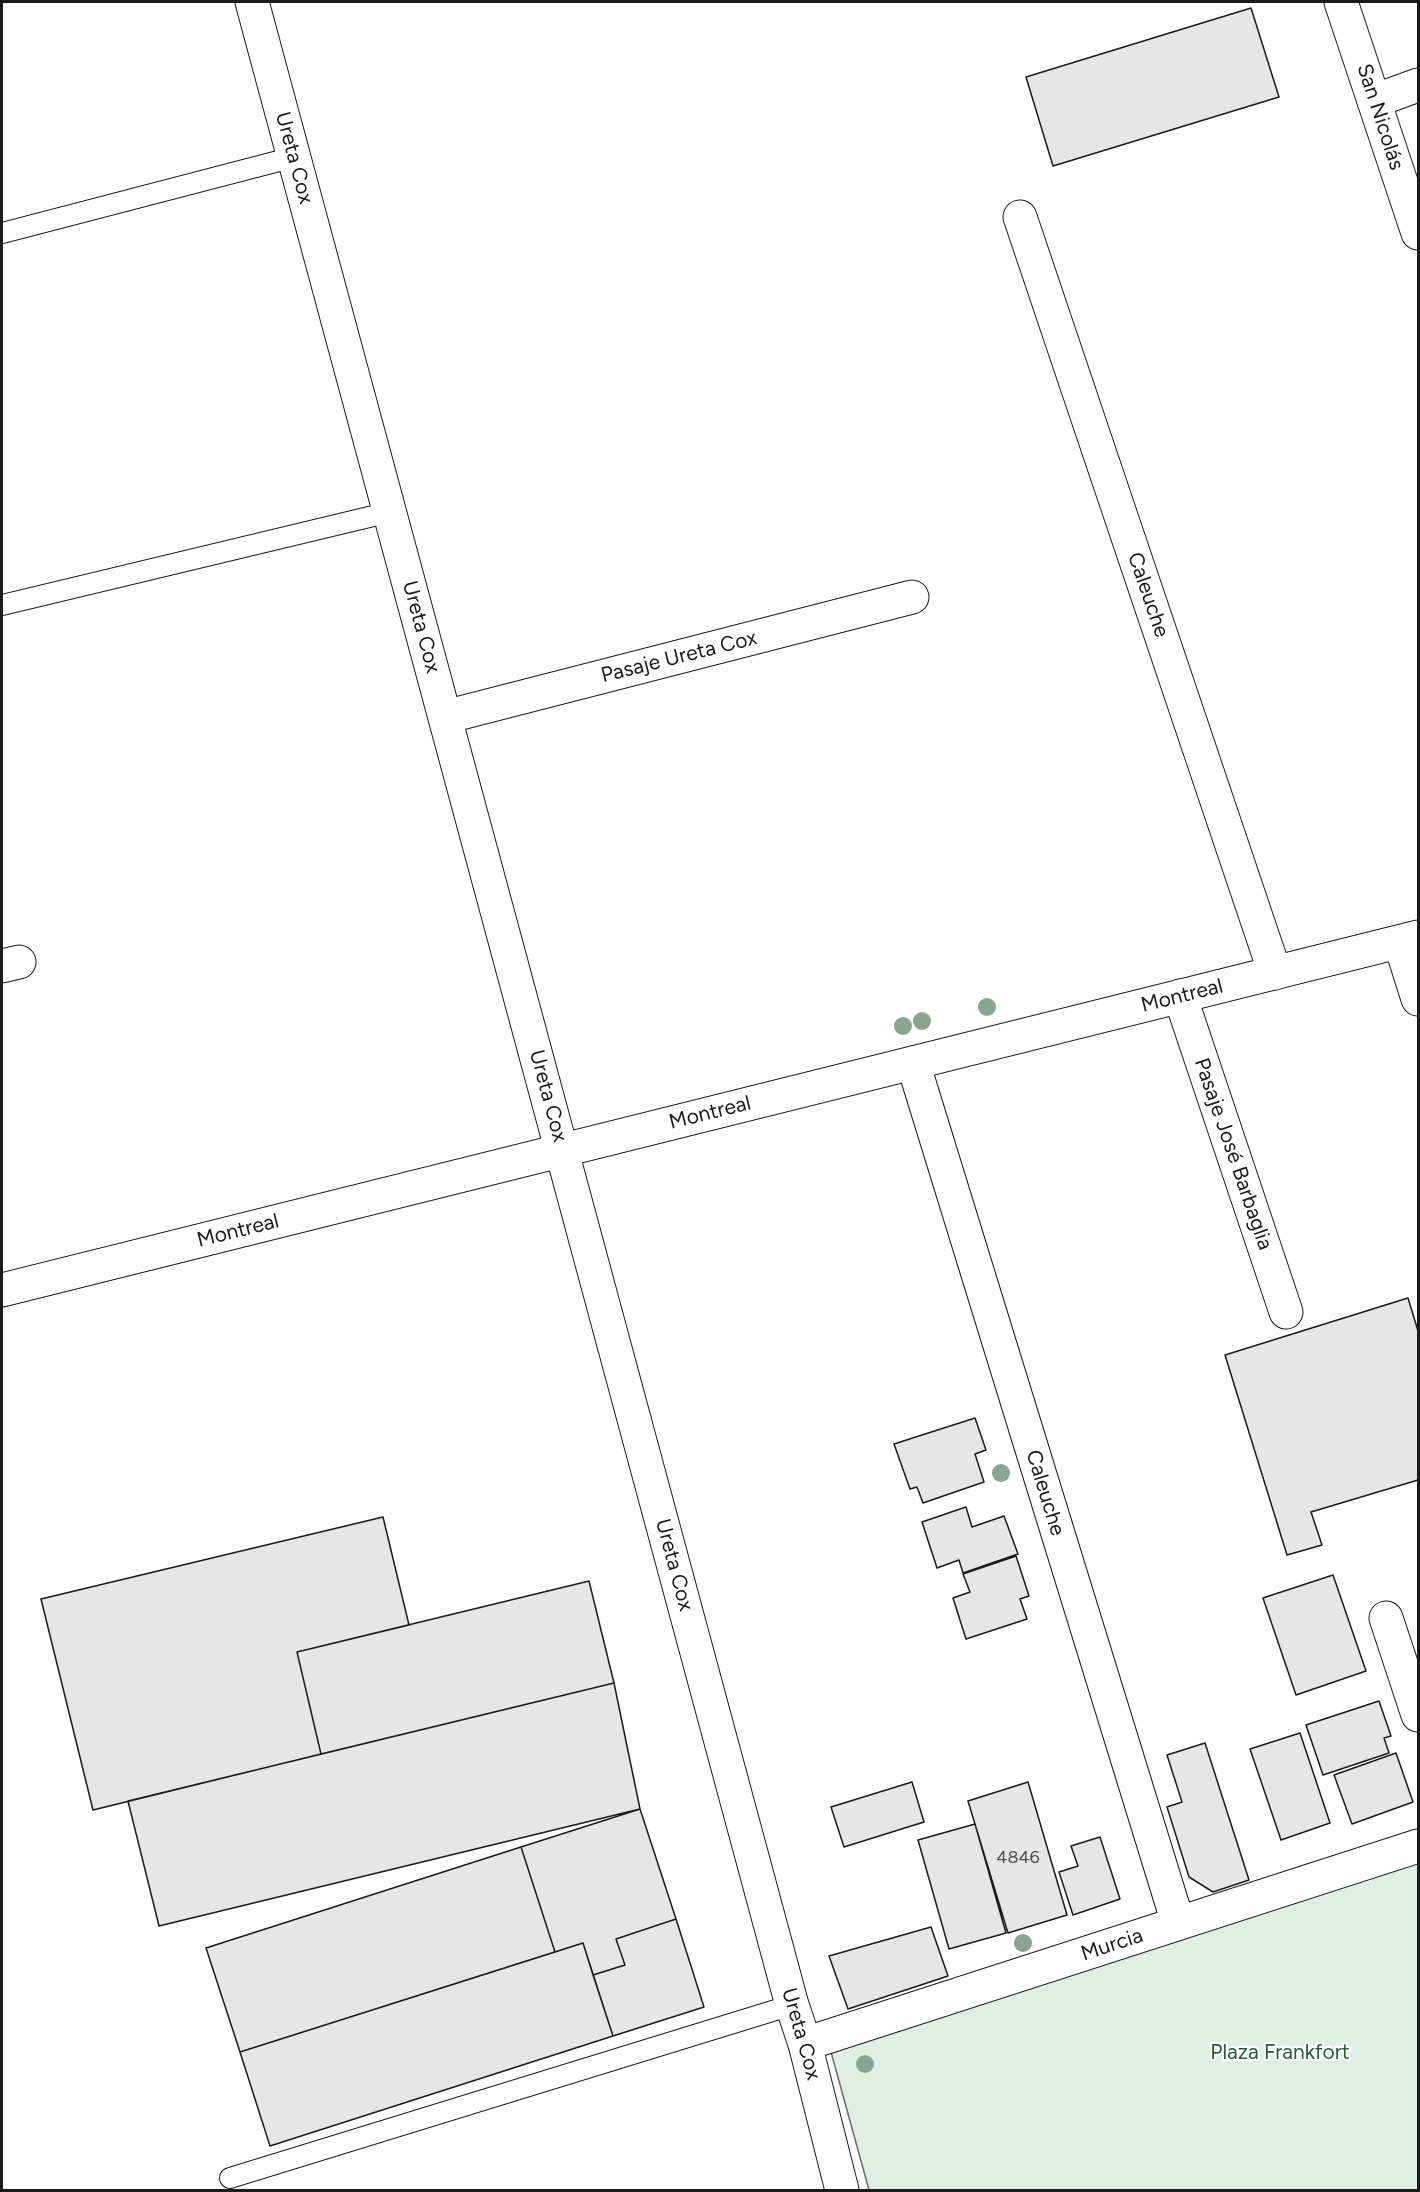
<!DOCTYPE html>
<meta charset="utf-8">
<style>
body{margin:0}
#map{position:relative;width:1420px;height:2192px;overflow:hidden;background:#fff;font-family:Figtree,sans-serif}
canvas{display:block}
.frame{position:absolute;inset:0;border:3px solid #1a1a1a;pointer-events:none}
</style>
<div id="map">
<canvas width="1420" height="2192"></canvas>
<div class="frame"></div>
</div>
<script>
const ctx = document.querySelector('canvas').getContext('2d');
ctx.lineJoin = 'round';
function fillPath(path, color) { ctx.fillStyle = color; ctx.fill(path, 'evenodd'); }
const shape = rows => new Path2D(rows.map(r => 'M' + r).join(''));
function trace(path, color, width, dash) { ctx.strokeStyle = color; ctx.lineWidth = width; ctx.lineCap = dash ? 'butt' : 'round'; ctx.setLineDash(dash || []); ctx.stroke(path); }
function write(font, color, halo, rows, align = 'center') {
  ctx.font = font + ' Figtree,sans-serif'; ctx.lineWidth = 4.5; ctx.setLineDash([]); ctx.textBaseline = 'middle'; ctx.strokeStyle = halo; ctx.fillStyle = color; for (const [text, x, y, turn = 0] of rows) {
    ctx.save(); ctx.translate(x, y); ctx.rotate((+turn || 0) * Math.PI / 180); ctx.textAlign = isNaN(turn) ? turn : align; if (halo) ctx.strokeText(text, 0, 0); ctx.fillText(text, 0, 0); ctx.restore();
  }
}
const green = shape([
 [1418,1863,1418,2190,869,2190,831,2052,1418,1863]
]);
const building = shape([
 [1251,8,1279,97,1053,166,1026,77,1251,8],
 [1408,1298,1418,1331,1418,1480,1311,1512,1322,1545,1287,1555,1225,1355,1408,1298],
 [975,1418,986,1450,975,1454,984,1482,923,1503,917,1487,910,1489,894,1444,975,1418],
 [966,1507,972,1527,1004,1516,1018,1554,963,1573,959,1560,937,1568,922,1522,966,1507],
 [383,1517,409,1625,297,1652,321,1754,93,1810,41,1599,383,1517],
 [1016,1556,1029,1596,1020,1599,1027,1619,966,1639,953,1598,970,1592,963,1574,1016,1556],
 [1333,1575,1366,1671,1296,1695,1263,1598,1333,1575],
 [589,1581,614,1683,321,1754,297,1652,589,1581],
 [614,1683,640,1809,159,1926,128,1801,614,1683],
 [1379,1701,1391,1736,1384,1738,1389,1753,1323,1775,1306,1725,1379,1701],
 [1300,1733,1330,1823,1281,1840,1250,1749,1300,1733],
 [1205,1743,1249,1880,1213,1892,1189,1877,1167,1807,1182,1802,1167,1755,1205,1743],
 [1396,1753,1413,1802,1352,1824,1334,1775,1396,1753],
 [912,1782,924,1822,844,1847,831,1807,912,1782],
 [1028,1782,1067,1915,1008,1933,968,1801,1028,1782],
 [640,1809,676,1919,616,1939,625,1965,593,1975,583,1943,555,1952,521,1847,640,1809],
 [975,1824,1006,1933,949,1949,918,1840,975,1824],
 [1100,1837,1120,1899,1073,1915,1059,1872,1078,1866,1071,1846,1100,1837],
 [521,1847,555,1952,240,2052,206,1948,521,1847],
 [676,1919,704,2007,613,2036,593,1975,625,1965,616,1939,676,1919],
 [931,1927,948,1976,848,2009,829,1956,931,1927],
 [583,1943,613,2036,270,2146,240,2052,583,1943]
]);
const service = shape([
 [2,233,294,157],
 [2,605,390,512],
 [230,2178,792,2005]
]);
const minor = shape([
 [1374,101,1418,85],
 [1020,217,1275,973],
 [445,717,912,597],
 [1400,942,1418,999],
 [2,966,19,962],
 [1180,996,1286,1312],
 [913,1063,1178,1923],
 [1386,1618,1418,1715],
 [805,2044,1418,1846]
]);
const tertiary = shape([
 [252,2,792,2005,805,2044,842,2190],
 [1341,2,1418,233],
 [2,1290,1418,937]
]);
const trees = [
 [987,1007],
 [922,1021],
 [903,1026],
 [1001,1473],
 [1023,1943],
 [865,2064]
];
const numberNames = [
 ["4846",1018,1858]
];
const streetNames = [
 ["San Nicolás",1380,117,72],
 ["Ureta Cox",294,158,75],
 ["Caleuche",1148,595,71],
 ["Ureta Cox",421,627,75],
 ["Pasaje Ureta Cox",679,657,-14],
 ["Montreal",1182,996,-14],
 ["Ureta Cox",548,1096,75],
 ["Montreal",710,1113,-14],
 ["Pasaje José Barbaglia",1233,1154,71],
 ["Montreal",238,1231,-14],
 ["Caleuche",1045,1493,73],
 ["Ureta Cox",674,1565,75],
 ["Murcia",1112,1945,-18],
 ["Ureta Cox",801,2034,74]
];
const parkNames = [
 ["Plaza Frankfort",1280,2053]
];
fillPath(green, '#e0efe3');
trace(green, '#6a6a6a', 1.5);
fillPath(building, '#e6e6e6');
trace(building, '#1a1a1a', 1.5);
trace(service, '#1a1a1a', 22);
trace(minor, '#1a1a1a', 35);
trace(tertiary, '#1a1a1a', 35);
trace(service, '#fff', 20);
trace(minor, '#fff', 33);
trace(tertiary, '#fff', 33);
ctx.fillStyle = '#8aa48f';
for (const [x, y] of trees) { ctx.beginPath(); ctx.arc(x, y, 9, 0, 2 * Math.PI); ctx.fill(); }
write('18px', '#4d4d4d', null, numberNames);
write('21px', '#1a1a1a', '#fff', streetNames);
write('21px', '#2b5a34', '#fff', parkNames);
</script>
